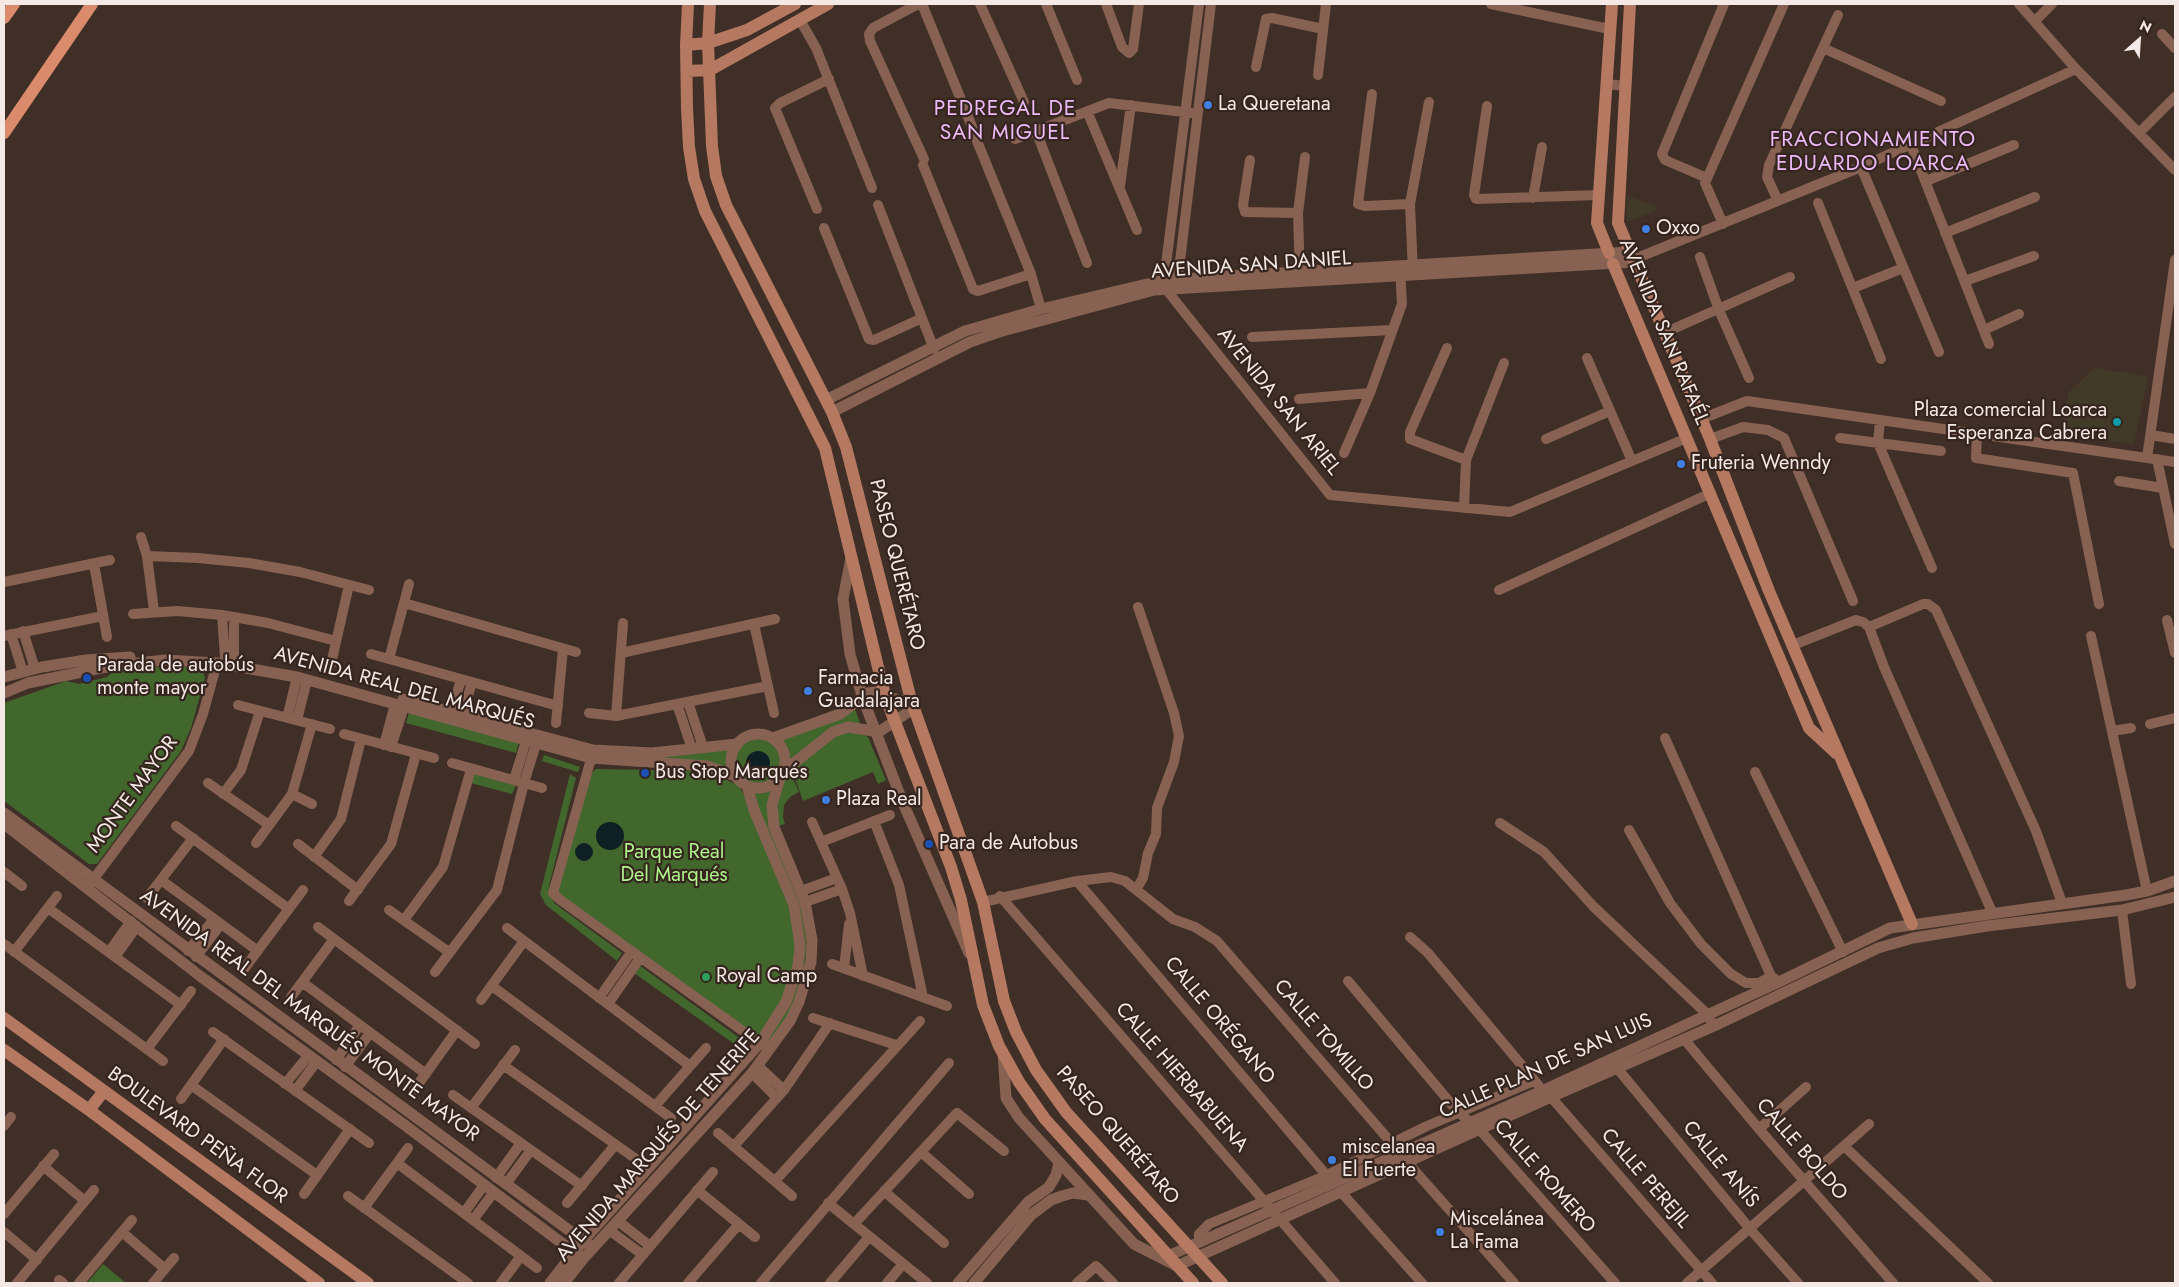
<!DOCTYPE html>
<meta charset="utf-8">
<style>
body{margin:0}
#map{position:relative;width:2179px;height:1287px;overflow:hidden;background:#402f27;font-family:Jost,sans-serif}
canvas{display:block}
.frame{position:absolute;inset:0;border:5px solid #f4e9e4;pointer-events:none}
.north{position:absolute;left:2114px;top:15px;width:50px;height:50px;-webkit-text-stroke:4px #35251e;paint-order:stroke;rotate:26deg;font-size:14px;font-weight:700;line-height:20px;text-align:center;color:#f4e9e4}
.north::after{content:'';display:block;margin:auto;width:18px;height:22px;background:#f4e9e4;clip-path:polygon(50% 0,100% 100%,50% 72%,0 100%)}
</style>
<div id="map">
<canvas width="2179" height="1287"></canvas>
<div class="frame"></div>
<div class="north">N</div>
</div>
<script>
const ctx = document.querySelector('canvas').getContext('2d');
ctx.lineJoin = 'round';
function fillPath(path, color) { ctx.fillStyle = color; ctx.fill(path, 'evenodd'); }
const shape = rows => new Path2D(rows.map(r => 'M' + r).join(''));
function trace(path, color, width, dash) { ctx.strokeStyle = color; ctx.lineWidth = width; ctx.lineCap = dash ? 'butt' : 'round'; ctx.setLineDash(dash || []); ctx.stroke(path); }
function write(font, color, halo, rows, align = 'center') {
  ctx.font = font + ' Jost,sans-serif'; ctx.lineWidth = 4.5; ctx.setLineDash([]); ctx.textBaseline = 'middle'; ctx.strokeStyle = halo; ctx.fillStyle = color; for (const [text, x, y, turn = 0] of rows) {
    ctx.save(); ctx.translate(x, y); ctx.rotate((+turn || 0) * Math.PI / 180); ctx.textAlign = isNaN(turn) ? turn : align; if (halo) ctx.strokeText(text, 0, 0); ctx.fillText(text, 0, 0); ctx.restore();
  }
}
const commercial = shape([
 [1627,196,1655,205,1655,211,1627,222],
 [2094,368,2148,376,2134,444,2061,435,2068,393]
]);
const green = shape([
 [155,667,193,667,203,672,205,678,191,728,181,751,97,864,89,864,4,801,4,703,66,681,79,684,107,677,115,670],
 [855,709,861,726,849,725,788,763,787,749,778,738],
 [409,712,519,742,516,753,406,723],
 [833,732,861,732,868,737,886,780,878,784,873,772,803,801,791,767],
 '735 762a23 23 0 1 1 46 0a23 23 0 1 1-46 0Z',
 [729,748,726,767,595,751],
 [544,755,580,767,578,772,542,761],
 [596,769,706,771,738,785,754,811,793,905,799,945,786,1002,759,1042,554,892,592,773],
 [789,769,799,792,790,797,784,805,783,817,785,824,775,827,781,778],
 [473,772,516,785,512,794,471,783],
 [570,774,576,778,549,886,554,903,622,953,617,961,546,905,540,894],
 [777,781,770,804,808,920,804,983,770,1048,762,1042,788,1003,799,926,749,788,758,790,771,786],
 [639,965,745,1042,740,1048,634,973],
 [103,1264,126,1283,87,1283]
]);
const water = shape([
 '746 763a12 12 0 1 1 24 0a12 12 0 1 1-24 0Z',
 '596 836a14 14 0 1 1 28 0a14 14 0 1 1-28 0Z',
 '575 852a9 9 0 1 1 18 0a9 9 0 1 1-18 0Z'
]);
const minor = shape([
 [918,4,873,28,869,34,870,41,924,159],
 [922,4,975,134],
 [980,4,1024,102],
 [1046,4,1077,80],
 [1106,4,1122,47,1129,53,1133,49,1139,4],
 [1199,4,1164,280,1165,288,1330,495,1510,512,1687,438],
 [1491,4,1609,29],
 [2019,4,2076,69,2175,170],
 [800,20,816,48,872,188],
 [2035,21,2052,4],
 [2162,34,2175,48],
 [1823,48,1941,101],
 [1256,67,1266,19,1272,18,1323,29],
 [1318,75,1326,4],
 [1606,84,1626,86],
 [1372,94,1358,204,1365,206,1410,204],
 [1487,106,1474,195,1476,199,1599,195],
 [1087,111,1137,230],
 [1036,131,1087,263],
 [2140,132,2175,97],
 [1015,139,1109,103,1192,113],
 [977,141,1031,274,1041,309],
 [1911,145,1989,344],
 [1250,160,1243,205,1245,212,1298,213],
 [923,165,973,289,978,291,1031,274],
 [1861,167,1939,352],
 [1707,178,1665,160,1662,154,1724,4],
 [1926,181,2014,145],
 [1120,186,1131,105],
 [1533,198,1542,147],
 [1778,201,1767,177,1769,165,1838,15],
 [1818,203,1881,359],
 [878,205,934,349],
 [817,209,775,108,780,103,829,79],
 [1723,224,1705,183,1784,4],
 [824,228,869,339,874,340,920,319],
 [1945,233,2035,197],
 [1700,257,1719,310,1749,378],
 [1635,262,1642,256,1861,167,2076,69],
 [1413,272,1410,204,1429,102],
 [1300,279,1298,213,1305,157],
 [1965,281,2034,256],
 [1177,286,1211,4],
 [1853,288,1903,268],
 [1984,330,2019,314],
 [1664,333,1790,277],
 [1252,337,1392,330],
 [1447,348,1410,432,1410,439,1466,460],
 [1587,358,1632,461],
 [1299,399,1370,393],
 [1701,419,1747,401,2175,462],
 [1880,420,1878,443,1932,568],
 [1977,434,1976,458,2073,473,2099,604],
 [2151,435,2175,439],
 [1840,438,1941,451],
 [1546,439,1610,411],
 [1710,439,1743,427,1768,430,1784,438,1853,601],
 [1344,453,1370,393,1402,304,1400,268],
 [2147,458,2175,260],
 [2157,459,2175,544],
 [2119,481,2163,488],
 [1464,508,1466,460,1504,363],
 [141,537,147,556,154,611],
 [147,556,198,558,249,563,300,572,369,590],
 [94,564,107,637],
 [4,582,110,560],
 [1499,590,1711,493],
 [404,603,576,652],
 [133,614,177,611,222,615,268,623,336,641],
 [222,615,225,657],
 [234,617,234,658],
 [2167,620,2175,653],
 [754,624,774,713],
 [1869,627,1923,604,1928,604,1936,610,2036,831,2062,903],
 [23,631,35,669],
 [11,634,23,672],
 [4,636,103,616],
 [2091,636,2147,891],
 [1793,645,1856,620,1863,622,1869,627,1884,667,1992,912],
 [621,653,775,619],
 [371,654,558,706],
 [389,659,409,584],
 [331,664,349,585],
 [688,702,703,747],
 [677,704,692,749],
 [238,705,330,729],
 [452,711,461,679],
 [589,713,616,716,768,686],
 [463,714,472,682],
 [616,716,623,623],
 [287,718,297,677],
 [297,720,307,680],
 [556,723,563,649],
 [2150,724,2175,718],
 [2112,731,2131,728],
 [344,734,434,758],
 [1665,738,1771,976,1779,982],
 [384,745,395,704],
 [391,747,404,707],
 [593,752,553,893,559,899,765,1047],
 [452,763,542,788],
 [1755,772,1843,952],
 [514,780,526,741],
 [208,783,269,825],
 [223,794,241,770,260,711],
 [292,794,312,804],
 [874,821,899,885,923,997],
 [812,822,842,889,850,913,863,976],
 [1500,823,1544,852,1593,906,1707,1014,1714,1026],
 [176,826,289,909],
 [1629,830,1670,903,1701,944,1731,974,1746,983,1759,983,1771,976],
 [821,842,890,815],
 [256,843,292,794,312,724],
 [298,844,358,890],
 [314,857,341,819,361,739],
 [4,872,22,886],
 [161,880,258,951],
 [1077,881,1333,1183],
 [90,884,189,751,203,714,217,663],
 [1137,888,1143,878,1148,853,1156,834,1157,808,1174,762,1179,736,1174,713,1138,607],
 [801,891,837,878],
 [1000,896,1335,1283],
 [147,898,193,838],
 [349,901,391,844,416,754],
 [805,902,842,889],
 [983,902,1077,881,1111,877,1125,881,1173,919,1195,927,1217,941,1401,1154],
 [48,908,181,1005],
 [389,910,449,952],
 [2122,910,2131,984],
 [404,920,443,867,471,769],
 [318,927,475,1044],
 [507,928,690,1066],
 [1410,937,1428,953,1539,1086],
 [4,944,163,1061],
 [188,951,214,919],
 [14,952,57,896],
 [109,952,131,921],
 [115,957,137,926],
 [196,957,221,924],
 [832,964,947,1006],
 [844,968,849,924],
 [244,969,303,890],
 [435,972,497,890,524,783,536,744],
 [1348,981,1458,1112,1480,1130,1615,1283],
 [302,982,426,1074],
 [492,986,671,1118],
 [291,997,334,939],
 [599,998,632,951],
 [481,1000,524,941],
 [608,1004,640,958],
 [813,1018,896,1045],
 [213,1032,369,1143],
 [1684,1039,1759,1129,1893,1283],
 [147,1049,191,991],
 [336,1060,360,1025],
 [503,1065,636,1159],
 [758,1066,784,1090],
 [345,1067,370,1033],
 [1617,1068,1750,1229,1798,1283],
 [752,1073,777,1098],
 [285,1084,309,1055],
 [191,1085,317,1175],
 [414,1090,457,1030],
 [295,1091,317,1061],
 [453,1095,582,1186],
 [1551,1097,1712,1283],
 [181,1099,224,1039],
 [655,1106,706,1048],
 [471,1108,515,1050],
 [4,1126,11,1117],
 [1759,1129,1806,1087],
 [718,1133,792,1196],
 [734,1146,784,1090,830,1023],
 [1844,1146,1988,1283],
 [921,1152,969,1194],
 [397,1163,537,1268],
 [1408,1163,1514,1283],
 [43,1166,85,1201],
 [496,1178,521,1143],
 [775,1181,920,1021],
 [506,1184,531,1150],
 [697,1190,755,1237],
 [884,1191,944,1243],
 [1341,1192,1422,1283],
 [304,1194,350,1129],
 [348,1196,468,1283],
 [567,1203,615,1145],
 [828,1203,927,1283],
 [364,1208,408,1148],
 [464,1213,484,1185],
 [4,1214,54,1154],
 [473,1220,494,1192],
 [618,1221,650,1246],
 [854,1224,957,1113,1004,1151],
 [609,1230,643,1255],
 [4,1232,37,1260],
 [122,1232,165,1269],
 [1199,1241,1199,1234,1209,1224,1327,1175,1427,1126,1534,1081],
 [59,1280,63,1283],
 [17,1283,94,1190],
 [79,1283,132,1220],
 [153,1283,174,1258],
 [501,1283,521,1256],
 [619,1283,713,1172],
 [688,1283,739,1224],
 [761,1283,949,1063],
 [830,1283,869,1237],
 [887,1283,903,1264],
 [1077,1283,1096,1266,1113,1283],
 [1687,1283,1869,1124]
]);
const tertiary = shape([
 [826,400,965,331,1041,309,1164,280,1629,252],
 [832,412,970,342,999,332,1154,290,1635,262],
 [851,558,843,599,850,654,862,696,903,803,969,953],
 [4,677,42,667,86,660,130,657],
 [4,693,28,683,111,666,165,660,217,663,297,677,591,758,707,766,736,776],
 [403,699,593,750,652,753,737,744],
 '731 761a27 27 0 1 1 54 0a27 27 0 1 1-54 0Z',
 [773,738,840,714,868,693,875,692,900,701,911,700],
 [784,771,833,732,848,727,879,732,914,708],
 [4,813,593,1248],
 [4,824,200,976,406,1126,583,1259],
 [1003,1053,1006,1098,1019,1118,1134,1244,1177,1266,1551,1097,1714,1026,1878,948,1913,938,1987,926,2122,910,2175,897],
 [1168,1256,1544,1090,1779,982,1890,928,2126,895,2147,891,2175,881],
 [550,1283,583,1241,760,1043,786,1002,798,966,800,945,794,905,754,810,747,786],
 [564,1283,583,1259,752,1073,790,1021,799,1002,811,962,812,940,805,902,774,827,772,805,780,778],
 [958,1283,1028,1202,1049,1187,1056,1175,1059,1163],
 [974,1283,1031,1215,1051,1200,1062,1196,1073,1193,1088,1195]
]);
const secondary = shape([
 [688,4,686,45,687,108,689,147,694,179,705,211,825,448,885,696,951,867,961,900,983,1005,999,1046,1019,1082,1045,1119,1193,1283],
 [710,4,708,43,712,146,716,176,726,205,832,412,846,447,911,700,983,902,1004,1001,1016,1032,1036,1070,1066,1112,1222,1283],
 [1630,4,1618,223,1710,439,1769,591,1912,924],
 [686,45,708,43,747,30,795,4],
 [687,71,710,70,828,4],
 [1609,253,1597,223,1612,4],
 [1613,264,1809,728,1836,753],
 [4,1018,368,1283],
 [4,1050,89,1110,319,1283],
 [89,1110,104,1091]
]);
const primary = shape([
 [4,18,14,4],
 [4,133,92,4]
]);
const markers = [
 [1208,105,5,"#3f7fe0"],
 [1646,229,5,"#3f7fe0"],
 [2117,422,5,"#0f9aa8"],
 [1681,464,5,"#3f7fe0"],
 [87,678,5,"#1a4fb4"],
 [808,691,5,"#3f7fe0"],
 [645,773,5,"#1a4fb4"],
 [826,800,5,"#3f7fe0"],
 [929,844,5,"#1a4fb4"],
 [706,977,5,"#2e9e5b"],
 [1332,1160,5,"#3f7fe0"],
 [1440,1232,5,"#3f7fe0"]
];
const poiNames = [
 ["La Queretana",1218,105],
 ["Oxxo",1656,229],
 ["Plaza comercial Loarca",2107,411,"right"],
 ["Esperanza Cabrera",2107,434,"right"],
 ["Fruteria Wenndy",1691,464],
 ["Parada de autobús",97,666],
 ["monte mayor",97,689],
 ["Farmacia",818,679],
 ["Guadalajara",818,702],
 ["Bus Stop Marqués",655,773],
 ["Plaza Real",836,800],
 ["Para de Autobus",939,844],
 ["Royal Camp",716,977],
 ["miscelanea",1342,1148],
 ["El Fuerte",1342,1171],
 ["Miscelánea",1450,1220],
 ["La Fama",1450,1243]
];
const streetNames = [
 ["AVENIDA SAN DANIEL",1251,266,-4],
 ["AVENIDA SAN RAFAÉL",1663,332,67],
 ["AVENIDA SAN ARIEL",1278,402,51],
 ["PASEO QUERÉTARO",896,565,76],
 ["AVENIDA REAL DEL MARQUÉS",404,689,15],
 ["MONTE MAYOR",133,795,-54],
 ["AVENIDA REAL DEL MARQUÉS MONTE MAYOR",309,1016,36],
 ["CALLE ORÉGANO",1219,1021,50],
 ["CALLE TOMILLO",1323,1036,49],
 ["CALLE PLAN DE SAN LUIS",1546,1067,-24],
 ["CALLE HIERBABUENA",1181,1078,49],
 ["BOULEVARD PEÑA FLOR",197,1136,36],
 ["PASEO QUERÉTARO",1117,1136,49],
 ["AVENIDA MARQUÉS DE TENERIFE",659,1146,-49],
 ["CALLE BOLDO",1801,1150,49],
 ["CALLE ANÍS",1720,1165,50],
 ["CALLE ROMERO",1544,1177,49],
 ["CALLE PEREJIL",1645,1179,49]
];
const parkNames = [
 ["Parque Real",674,853],
 ["Del Marqués",674,876]
];
const neighbourhoodNames = [
 ["PEDREGAL DE",1005,110],
 ["SAN MIGUEL",1005,134],
 ["FRACCIONAMIENTO",1873,141],
 ["EDUARDO LOARCA",1873,165]
];
fillPath(commercial, '#423a29');
fillPath(green, '#41672d');
fillPath(water, '#0f2025');
trace(minor, '#876152', 10);
trace(tertiary, '#876152', 11);
trace(secondary, '#b57961', 12);
trace(primary, '#d98b6c', 12);
for (const [x, y, r, color] of markers) { const dot = new Path2D(); dot.arc(x, y, r, 0, 2 * Math.PI); ctx.fillStyle = color; ctx.fill(dot); trace(dot, '#35251e', 2); }
write('20px', '#f4e9e4', '#35251e', poiNames, 'left');
write('20px', '#f4e9e4', '#35251e', streetNames);
write('20px', '#aef48b', '#35251e', parkNames);
ctx.letterSpacing = '1px';
write('21px', '#edbaf8', '#35251e', neighbourhoodNames);
ctx.letterSpacing = '0px';
</script>
